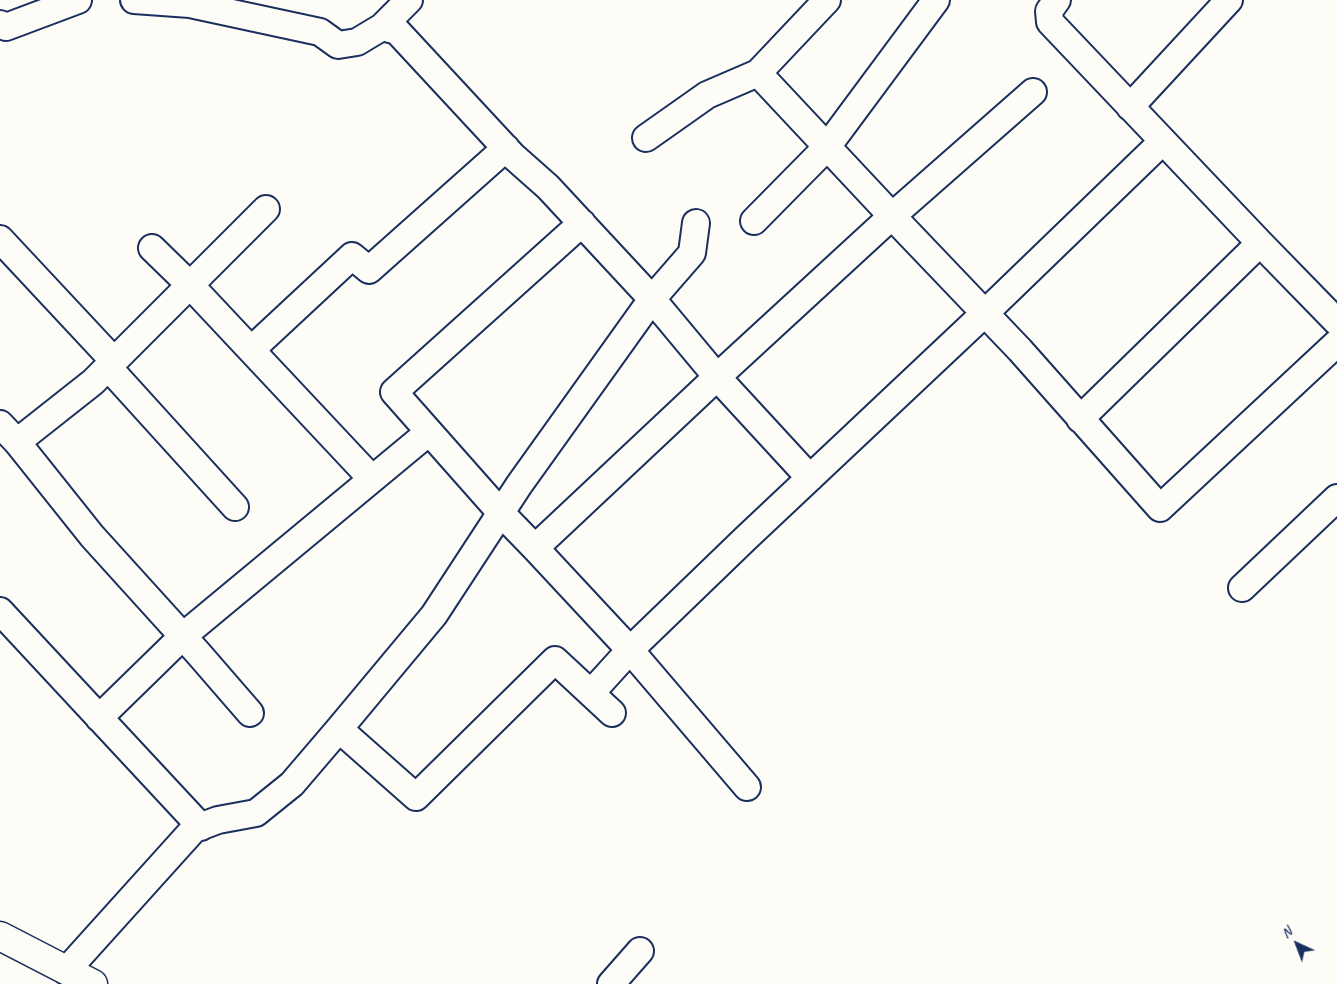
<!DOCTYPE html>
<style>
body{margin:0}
#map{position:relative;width:1337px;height:984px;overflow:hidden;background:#fdfcf7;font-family:Caveat,sans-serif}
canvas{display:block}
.north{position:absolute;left:1272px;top:919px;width:50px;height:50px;-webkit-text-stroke:4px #fdfcf7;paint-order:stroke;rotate:317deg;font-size:14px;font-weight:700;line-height:20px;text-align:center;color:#1b2f5e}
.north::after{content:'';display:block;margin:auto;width:18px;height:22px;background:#1b2f5e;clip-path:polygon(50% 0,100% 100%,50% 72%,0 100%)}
</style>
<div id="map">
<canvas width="1337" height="984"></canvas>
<div class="north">N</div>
</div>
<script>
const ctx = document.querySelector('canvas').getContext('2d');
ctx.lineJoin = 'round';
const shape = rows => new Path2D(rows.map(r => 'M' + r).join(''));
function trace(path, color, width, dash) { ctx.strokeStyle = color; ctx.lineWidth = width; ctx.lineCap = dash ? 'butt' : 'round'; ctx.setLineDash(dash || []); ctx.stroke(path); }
const minor = shape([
 [134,0,190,4,320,32,338,45,357,42,382,27,397,31,513,156,548,187,652,299,717,377,810,478],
 [1057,0,1049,11,1050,22,1260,243,1337,322],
 [0,24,6,27,78,0],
 [382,27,409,0],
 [758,73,892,216,1020,350,1160,508,1337,343],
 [1130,107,1229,0],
 [646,138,707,95,758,73,827,0],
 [754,221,827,147,936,0],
 [582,223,394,392,501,513,535,548,630,650,747,787],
 [0,239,114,361],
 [152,248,190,285,372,479],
 [251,350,352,256,369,270,506,148],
 [108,367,235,507],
 [1080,419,1260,243],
 [0,424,17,442,92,536,198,653,250,713],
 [17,442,93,382,266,209],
 [535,548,717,377,892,216,1033,92],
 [1242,588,1337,498],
 [0,611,201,827],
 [591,693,630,650,745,539,985,313,1163,141],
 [99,718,183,636,429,432],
 [339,729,416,797,555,660,612,713],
 [66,971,194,829,218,820,256,813,292,784,339,729,434,615,519,485,652,299,692,253,696,223],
 [611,984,640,951]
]);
const major = shape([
 [0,936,93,984]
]);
trace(minor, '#1b2f5e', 30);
trace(major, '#1b2f5e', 31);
trace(minor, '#fdfcf7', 26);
trace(major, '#fdfcf7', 28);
</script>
